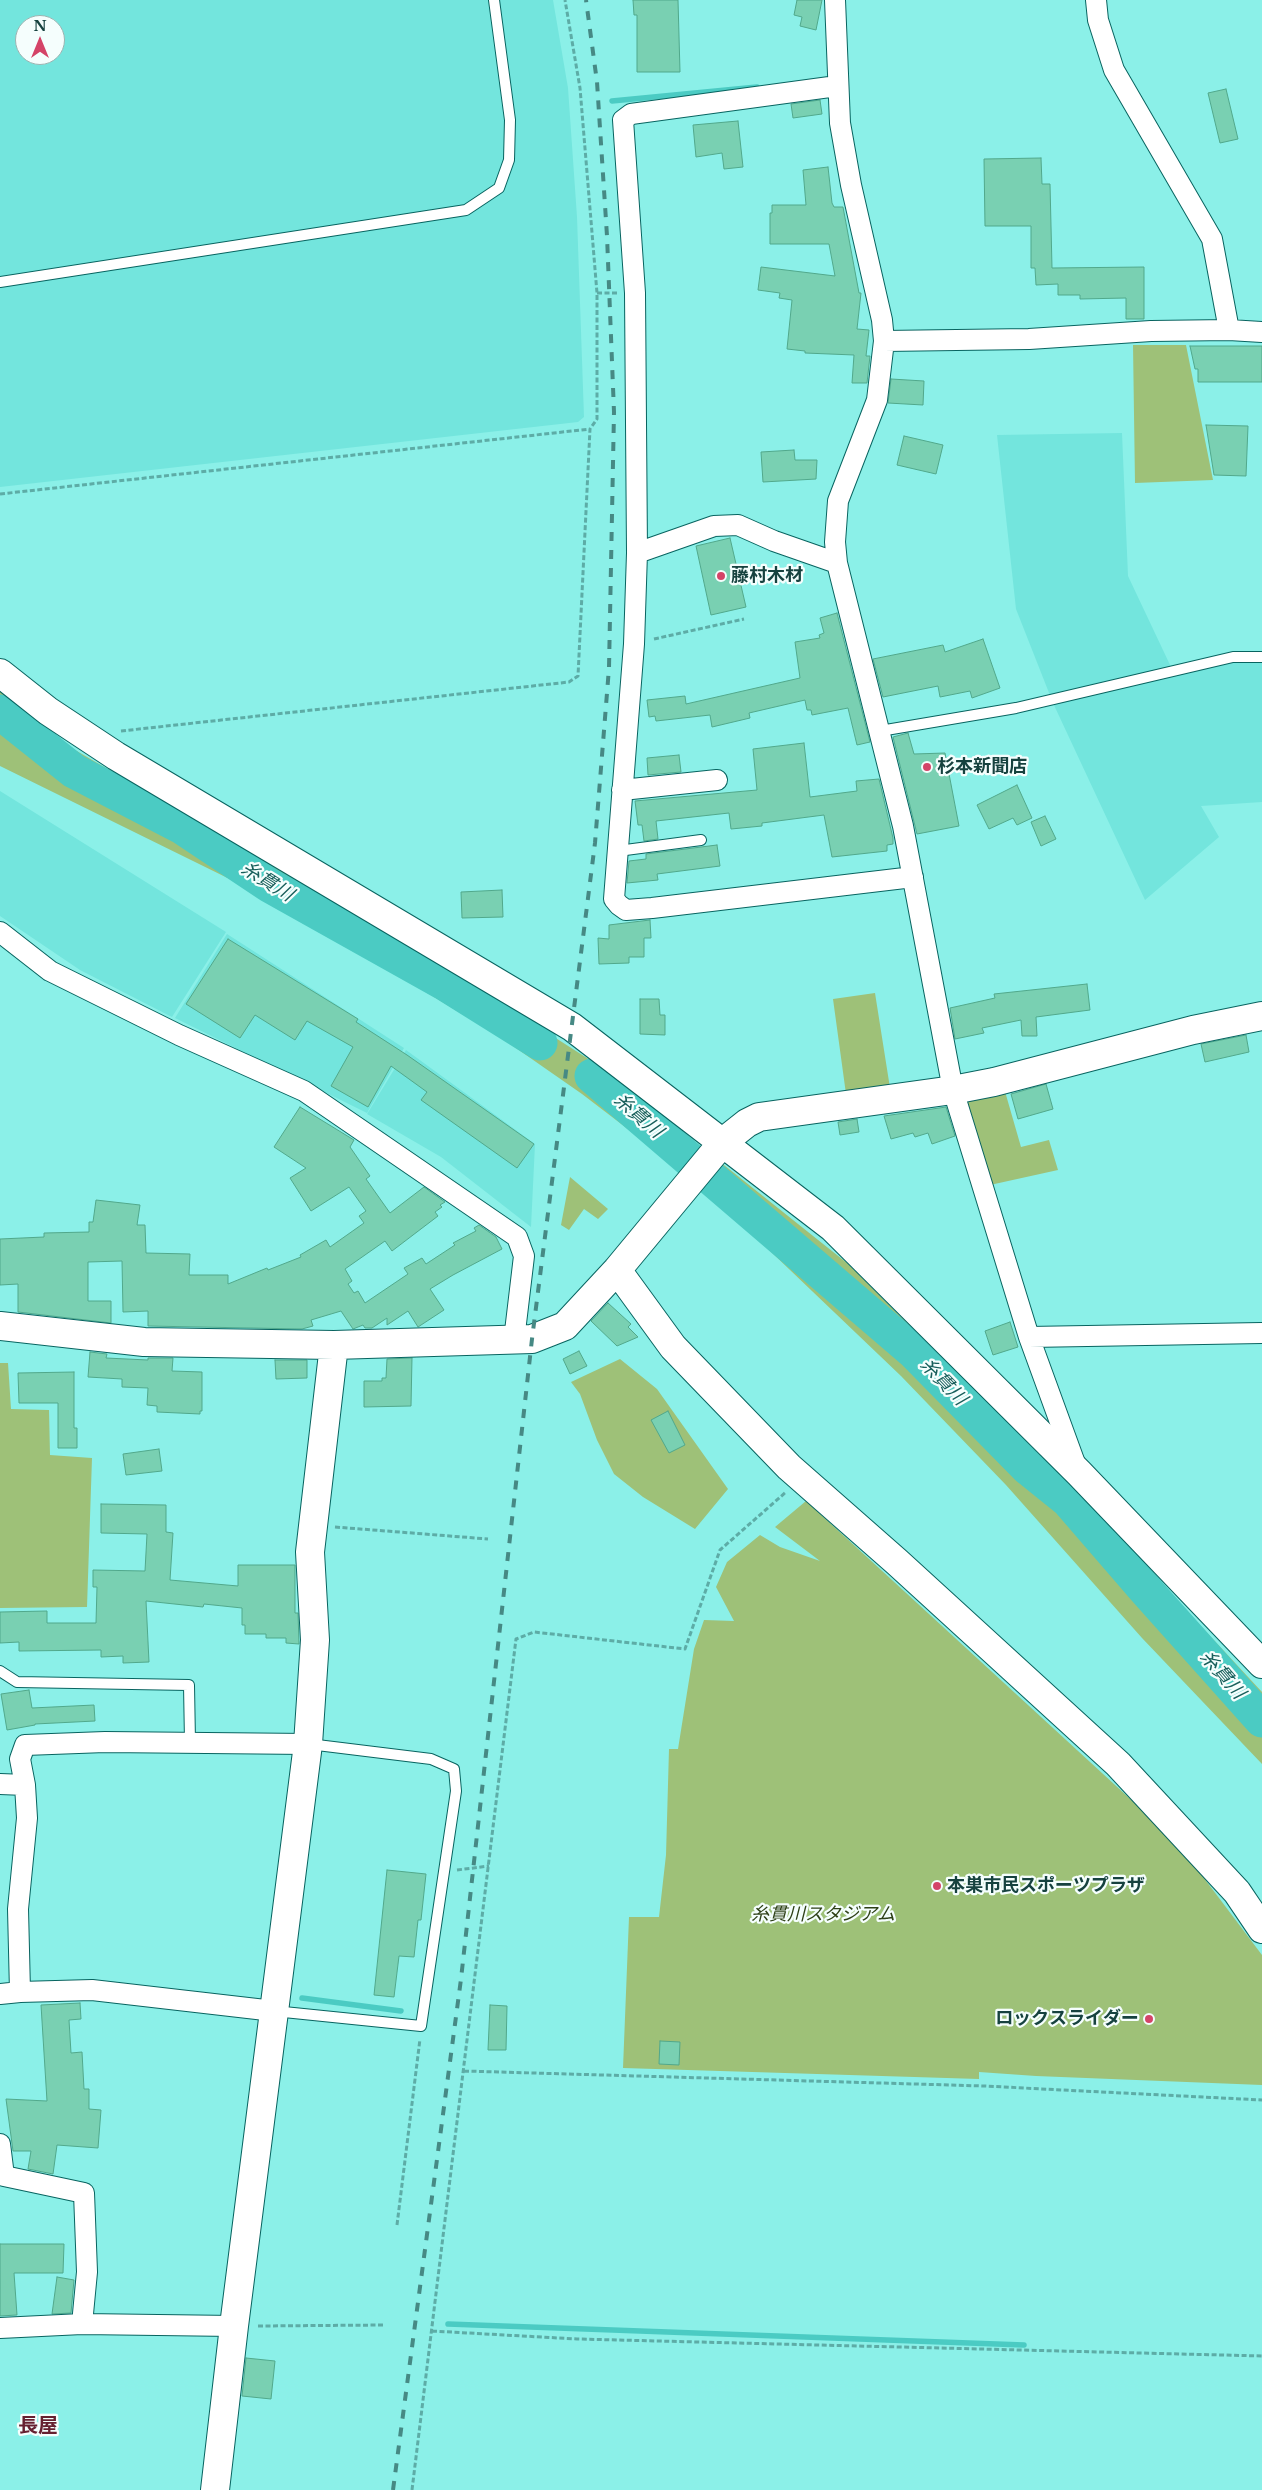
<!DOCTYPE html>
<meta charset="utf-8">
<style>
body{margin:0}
#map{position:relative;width:1262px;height:2490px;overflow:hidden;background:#8bf0e8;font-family:"Libre Baskerville",serif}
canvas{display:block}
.north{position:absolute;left:15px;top:15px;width:50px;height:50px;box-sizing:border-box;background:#f5fefd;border:1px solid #9cb3b1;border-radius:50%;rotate:0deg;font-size:14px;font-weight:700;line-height:20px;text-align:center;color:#16423f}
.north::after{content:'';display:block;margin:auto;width:18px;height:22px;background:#d44468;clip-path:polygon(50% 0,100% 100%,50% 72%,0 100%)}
</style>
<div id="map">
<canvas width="1262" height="2490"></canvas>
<div class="north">N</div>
</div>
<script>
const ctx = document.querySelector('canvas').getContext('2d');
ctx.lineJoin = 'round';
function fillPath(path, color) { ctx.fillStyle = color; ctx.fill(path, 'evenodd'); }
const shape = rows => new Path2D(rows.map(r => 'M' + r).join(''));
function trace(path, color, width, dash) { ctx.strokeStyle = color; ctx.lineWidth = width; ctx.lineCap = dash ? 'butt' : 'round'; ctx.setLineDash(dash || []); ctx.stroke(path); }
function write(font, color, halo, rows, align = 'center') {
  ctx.font = font + ' "Libre Baskerville","Noto Sans JP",serif'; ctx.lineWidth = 4.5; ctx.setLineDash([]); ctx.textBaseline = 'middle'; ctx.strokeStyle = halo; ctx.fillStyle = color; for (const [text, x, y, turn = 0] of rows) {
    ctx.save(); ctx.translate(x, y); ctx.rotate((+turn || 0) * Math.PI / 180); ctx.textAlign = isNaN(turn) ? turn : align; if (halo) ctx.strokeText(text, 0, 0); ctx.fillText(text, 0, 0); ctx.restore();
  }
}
const built = shape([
 [0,0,553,0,568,88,577,217,584,417,578,422,0,487],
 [25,25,55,25,55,55,25,55],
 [1122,433,1128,576,1171,667,1262,653,1262,802,1201,806,1219,837,1145,900,1053,703,1016,609,997,435],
 [0,791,226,932,172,1017,80,970,0,916],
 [227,934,404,1048,367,1113,175,1018],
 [406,1050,535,1144,531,1227,441,1157,367,1114]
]);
const green = shape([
 [1133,345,1186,345,1213,480,1135,483],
 [0,688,63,743,407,943,601,1067,847,1263,1085,1501,1262,1692,1262,1764,1142,1638,1006,1485,901,1376,701,1185,582,1094,503,1039,398,975,256,892,0,766],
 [875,993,890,1088,846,1094,833,999],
 [1004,1088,1021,1147,1049,1140,1058,1170,990,1185,964,1099],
 [570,1177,608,1209,598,1219,584,1209,569,1230,561,1225],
 [620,1359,657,1389,728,1489,695,1529,643,1497,614,1474,597,1440,580,1394,571,1382],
 [0,1363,8,1363,11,1409,49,1410,50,1455,92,1458,87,1607,0,1608],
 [806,1501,1176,1841,1262,1955,1262,2085,1036,2076,979,2072,979,2079,623,2068,629,1917,659,1917,666,1855,669,1749,678,1749,694,1649,704,1620,734,1621,716,1587,727,1562,760,1535,780,1547,820,1561,775,1527]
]);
const stream = shape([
 [612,101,757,87],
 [302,1998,401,2011],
 [448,2324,1024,2345]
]);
const river = shape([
 [0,712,74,771,182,827,269,885,444,983,540,1043],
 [592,1076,914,1352,1027,1467,1068,1500,1144,1588,1262,1720]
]);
const building = shape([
 [633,0,678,0,680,72,637,72,637,15,634,15,633,0],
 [797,0,822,0,816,30,800,26,802,17,794,15,797,0],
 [1226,89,1238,139,1220,143,1208,93,1226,89],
 [820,100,822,114,793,118,791,104,820,100],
 [738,121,743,167,724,169,722,153,696,157,693,125,738,121],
 [1041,158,1042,184,1050,184,1052,268,1144,267,1144,319,1126,319,1126,298,1080,299,1080,295,1058,295,1058,284,1036,285,1035,268,1031,268,1031,226,985,226,984,159,1041,158],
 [828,167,832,203,834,207,843,207,859,293,861,293,857,329,869,330,866,356,870,356,867,383,852,383,854,355,805,353,805,351,787,349,792,300,779,298,780,293,758,290,761,267,835,276,829,244,770,244,770,213,772,213,772,205,806,205,803,170,828,167],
 [1190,346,1262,346,1262,382,1198,382,1198,369,1195,369,1190,346],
 [891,379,924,381,923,405,888,403,891,379],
 [1206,425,1248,426,1246,476,1214,475,1206,425],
 [904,436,943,445,936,474,897,465,904,436],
 [794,450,795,460,817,460,816,479,763,482,761,452,794,450],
 [730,538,746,607,711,615,696,546,730,538],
 [837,613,870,742,857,745,848,708,812,715,811,710,807,710,805,700,749,713,750,718,712,727,710,715,656,721,655,716,649,717,647,700,685,696,686,704,800,678,795,642,820,638,819,635,824,633,820,618,837,613],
 [983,639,1000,688,972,698,970,691,940,697,938,686,883,697,873,659,943,645,945,652,983,639],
 [908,733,914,754,945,753,959,826,917,834,893,737,908,733],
 [804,743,810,797,857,791,856,781,879,779,893,838,893,844,887,845,887,851,832,857,824,815,762,823,762,826,731,829,729,813,656,821,658,839,644,841,642,825,638,825,635,801,757,790,753,749,804,743],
 [679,755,681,772,648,775,647,758,679,755],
 [1017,785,1032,818,1017,825,1013,818,989,829,977,805,1017,785],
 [1045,816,1056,839,1041,846,1031,822,1045,816],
 [717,845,720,866,657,874,658,880,627,883,629,861,646,859,646,854,717,845],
 [502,890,503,917,462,918,461,892,502,890],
 [650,920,651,938,644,938,644,957,629,957,629,963,599,964,598,938,609,939,609,925,650,920],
 [228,939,358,1019,356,1022,407,1055,534,1144,517,1168,421,1100,427,1092,391,1066,368,1107,331,1086,353,1047,307,1021,295,1040,255,1015,240,1038,186,1004,228,939],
 [1087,984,1090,1010,1036,1017,1037,1036,1022,1036,1021,1020,982,1028,984,1033,955,1039,950,1008,995,998,994,994,1087,984],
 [640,999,659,999,660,1015,665,1015,665,1035,640,1034,640,999],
 [1246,1035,1249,1052,1205,1062,1201,1044,1246,1035],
 [1046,1084,1053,1109,1018,1119,1011,1094,1046,1084],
 [300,1107,354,1140,350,1147,370,1176,366,1179,390,1213,424,1187,445,1202,440,1205,442,1207,435,1212,438,1216,392,1251,385,1241,345,1269,352,1281,348,1284,354,1293,358,1291,365,1303,408,1274,404,1268,422,1258,426,1264,455,1245,453,1243,476,1231,474,1228,479,1225,496,1237,502,1249,453,1275,430,1289,444,1310,418,1327,408,1311,387,1325,387,1318,372,1328,365,1328,363,1325,353,1329,341,1311,311,1320,313,1326,302,1329,148,1326,148,1311,123,1312,122,1261,88,1262,88,1301,111,1301,111,1323,18,1312,18,1284,0,1285,0,1239,44,1237,44,1233,89,1232,89,1222,93,1222,96,1200,140,1205,137,1225,145,1225,146,1253,190,1254,189,1275,228,1275,228,1284,267,1268,268,1270,301,1257,300,1255,326,1240,330,1247,364,1223,359,1216,366,1211,349,1187,311,1211,290,1178,306,1168,274,1147,300,1107],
 [946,1107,955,1136,932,1144,928,1133,915,1137,913,1133,891,1139,884,1116,946,1107],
 [857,1119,859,1132,840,1135,838,1122,857,1119],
 [608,1303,631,1324,628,1327,638,1337,617,1346,591,1321,608,1303],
 [1010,1322,1018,1347,993,1355,985,1331,1010,1322],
 [579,1351,587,1366,570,1374,563,1359,579,1351],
 [90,1352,107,1354,106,1358,148,1360,148,1358,173,1358,172,1371,202,1372,202,1411,200,1411,200,1414,157,1412,157,1406,147,1405,148,1388,122,1387,122,1379,88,1377,90,1352],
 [412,1358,411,1406,364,1407,364,1381,382,1381,382,1378,386,1378,387,1359,412,1358],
 [275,1360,307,1360,307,1378,276,1379,275,1360],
 [74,1372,74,1428,77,1428,77,1448,58,1448,58,1403,19,1403,18,1373,74,1372],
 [668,1411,685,1445,669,1453,651,1420,668,1411],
 [159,1449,162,1471,126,1475,123,1454,159,1449],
 [101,1504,166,1505,166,1532,173,1533,170,1580,238,1586,238,1565,295,1565,295,1613,298,1613,299,1644,286,1643,286,1638,266,1638,266,1634,245,1634,245,1625,242,1625,242,1608,204,1604,203,1607,146,1601,149,1662,123,1663,123,1656,101,1657,101,1650,19,1651,19,1642,0,1643,0,1612,47,1611,47,1623,96,1623,97,1587,93,1587,93,1570,145,1571,147,1534,101,1533,101,1504],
 [29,1690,32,1708,94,1705,95,1721,35,1724,35,1725,7,1730,1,1694,29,1690],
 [387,1870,426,1874,421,1920,418,1920,414,1957,399,1956,394,1997,374,1995,387,1870],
 [80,2003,81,2019,69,2020,71,2053,82,2052,84,2089,89,2089,89,2109,101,2110,98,2148,57,2145,53,2174,28,2169,31,2151,13,2151,6,2099,47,2101,41,2005,80,2003],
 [490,2005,507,2006,506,2050,488,2050,490,2005],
 [660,2041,680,2042,679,2065,659,2064,660,2041],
 [0,2244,64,2244,63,2273,14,2273,17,2315,0,2316,0,2244],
 [57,2277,74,2280,71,2313,52,2314,57,2277],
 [246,2358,275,2361,271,2399,242,2396,246,2358]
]);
const path = shape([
 [597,293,617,293],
 [0,494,590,429],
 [654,639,744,619],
 [121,731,569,682,578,676,590,429,597,419,597,293,580,88,565,0],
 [335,1527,488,1539],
 [457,1870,489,1866],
 [464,2071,984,2086,1262,2100],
 [397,2225,420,2039],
 [258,2326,384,2325],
 [432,2331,577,2339,1262,2356],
 [412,2490,516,1639,534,1632,685,1649,720,1550,786,1492]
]);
const lane = shape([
 [0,282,466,210,499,188,509,160,510,120,494,0],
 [880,731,1016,708,1233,657,1262,657],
 [618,851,701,840],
 [0,1671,17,1682,189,1685,190,1742],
 [274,2011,421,2026,456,1791,454,1769,431,1759,309,1744]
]);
const street = shape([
 [835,0,840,123,851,185,882,320,884,341,877,400,838,501,835,542,837,563,903,826,953,1090,1029,1337],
 [1096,0,1098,20,1114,70,1212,239,1229,330],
 [837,86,631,114,623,120,635,293,637,553,634,644,614,899,619,905,626,910,652,908,913,877],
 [884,341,1029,339,1151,331,1229,330,1262,332],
 [637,553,714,526,738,525,774,541,837,563],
 [622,790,717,780],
 [0,932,50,971,179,1035,304,1091,517,1237,524,1256,514,1340],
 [1076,1466,1029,1337,1262,1333],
 [0,1784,25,1785],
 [20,1992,18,1909,27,1818,25,1785,20,1759,25,1745,105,1742,308,1744],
 [0,1994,20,1992,92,1990,274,2011],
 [0,2144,4,2176,84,2193,87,2272,82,2324],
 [0,2328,82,2324,234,2326]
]);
const secondary = shape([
 [0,673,48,711,116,756,572,1027,833,1228,1079,1473,1262,1664],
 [617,1270,673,1347,789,1467,897,1562,1118,1764,1237,1892,1262,1929],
 [0,1326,144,1342,334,1345,532,1339,565,1326,617,1270,723,1142,747,1123,759,1117,953,1090,994,1082,1193,1030,1262,1016],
 [215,2490,234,2326,308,1744,315,1640,310,1552,334,1345]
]);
const rail = shape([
 [393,2490,461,1979,532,1339,595,843,609,668,614,412,607,236,597,82,586,0]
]);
const markers = [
 [721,576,5,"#d44468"],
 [927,767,5,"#d44468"],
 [937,1886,5,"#d44468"],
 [1149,2019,5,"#d44468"]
];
const poiNames = [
 ["藤村木材",731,576],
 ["杉本新聞店",937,767],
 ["本巣市民スポーツプラザ",947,1886],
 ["ロックスライダー",1139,2019,"right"]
];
const parkNames = [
 ["糸貫川スタジアム",823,1915]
];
const waterNames = [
 ["糸貫川",267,882,32],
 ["糸貫川",638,1116,41],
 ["糸貫川",943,1382,46],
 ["糸貫川",1222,1675,49]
];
const quarterNames = [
 ["長屋",38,2426]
];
fillPath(built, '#73e5dd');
fillPath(green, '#9ec178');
trace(stream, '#4bcbc3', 5.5);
trace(river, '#4bcbc3', 35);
fillPath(building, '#79d0b2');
trace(building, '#51a88b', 1);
trace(lane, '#086460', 12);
trace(street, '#086460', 22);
trace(secondary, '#086460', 30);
trace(path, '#5daca6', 3, [5, 2.5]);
trace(lane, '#fff', 10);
trace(street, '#fff', 20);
trace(secondary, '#fff', 28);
trace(rail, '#468984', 4, [9, 9]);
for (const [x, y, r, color] of markers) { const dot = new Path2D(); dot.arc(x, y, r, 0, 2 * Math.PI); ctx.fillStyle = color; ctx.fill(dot); trace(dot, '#f5fefd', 2); }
write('bold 18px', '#16423f', '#f5fefd', poiNames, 'left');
write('italic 18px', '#2e4017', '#f5fefd', parkNames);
write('italic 19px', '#185f5b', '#f5fefd', waterNames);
write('bold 20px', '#652030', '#f5fefd', quarterNames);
</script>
